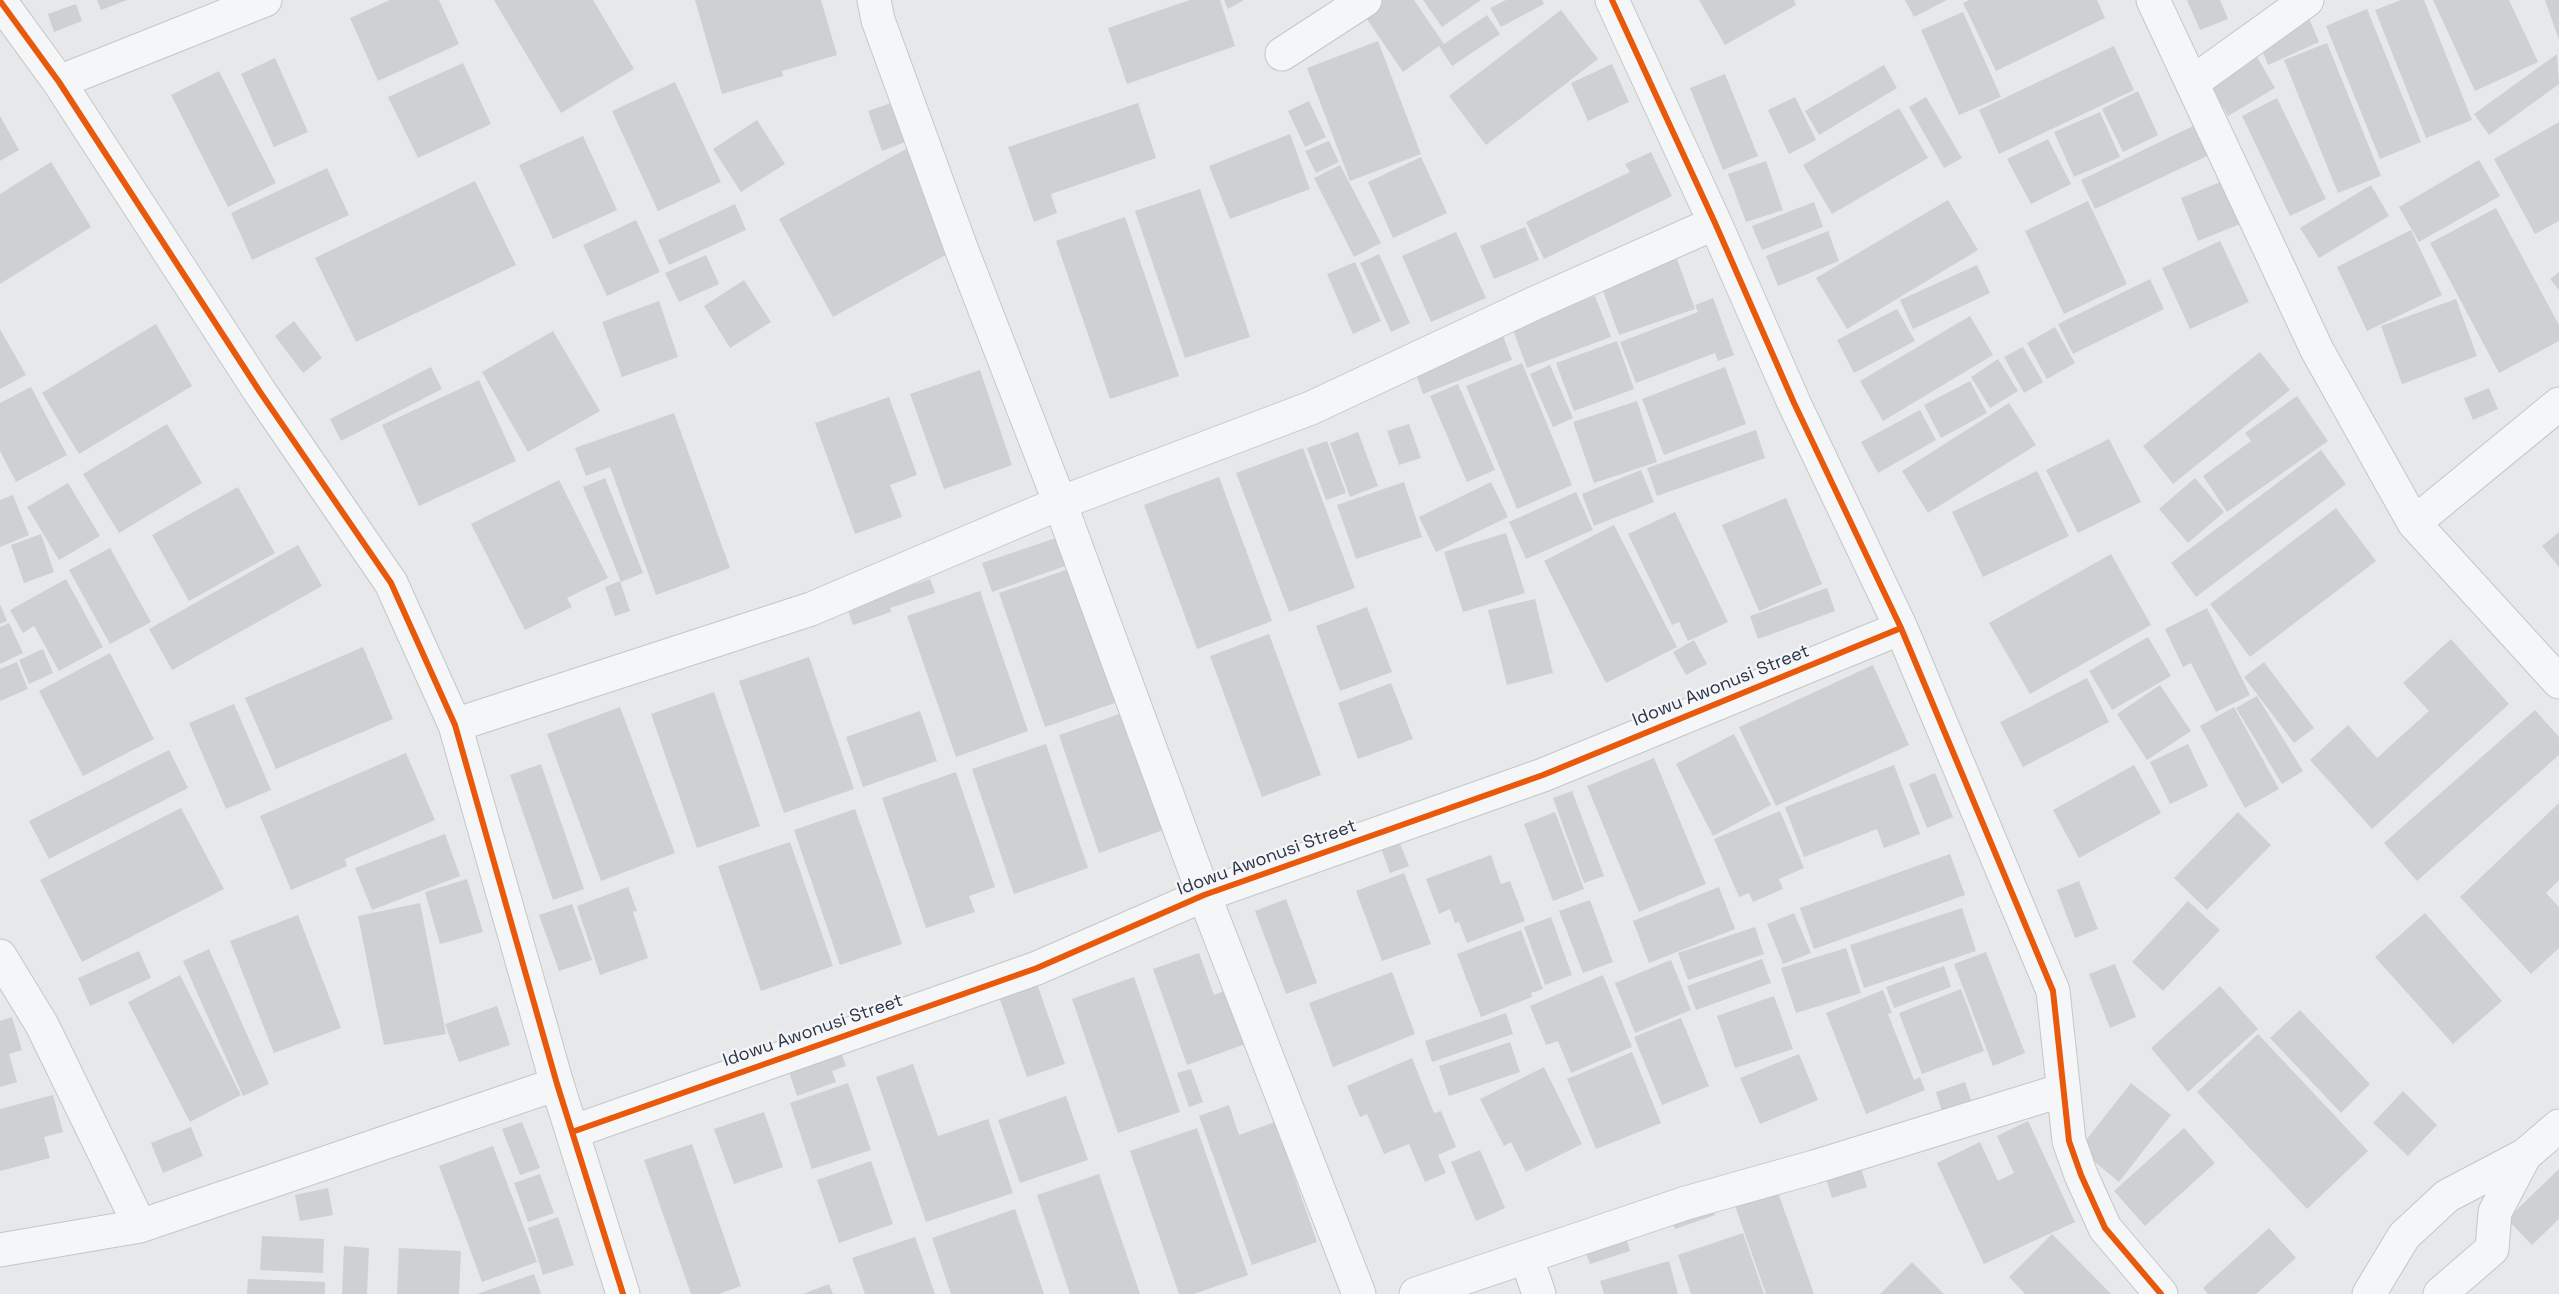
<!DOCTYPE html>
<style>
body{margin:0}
canvas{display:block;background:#e6e8ea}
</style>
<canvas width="2559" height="1294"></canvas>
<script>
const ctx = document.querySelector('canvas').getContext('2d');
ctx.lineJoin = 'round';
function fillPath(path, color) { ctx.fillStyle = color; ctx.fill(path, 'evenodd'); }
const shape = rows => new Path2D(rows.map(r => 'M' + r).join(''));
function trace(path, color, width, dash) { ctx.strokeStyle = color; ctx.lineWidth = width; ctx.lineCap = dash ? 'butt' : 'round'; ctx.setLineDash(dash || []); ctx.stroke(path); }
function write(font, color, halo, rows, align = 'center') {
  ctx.font = font + ' "Space Grotesk",sans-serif'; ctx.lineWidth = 4.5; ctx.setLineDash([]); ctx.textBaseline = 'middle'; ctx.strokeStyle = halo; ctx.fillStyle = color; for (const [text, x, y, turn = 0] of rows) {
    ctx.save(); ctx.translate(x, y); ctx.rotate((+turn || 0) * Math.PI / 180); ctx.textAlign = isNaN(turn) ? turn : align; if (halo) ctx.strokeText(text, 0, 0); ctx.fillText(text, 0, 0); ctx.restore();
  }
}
const building = shape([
 [97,0,127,0,101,10],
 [390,0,439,0,459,44,378,81,350,18],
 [494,0,593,0,634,69,561,113],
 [695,0,821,0,837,55,782,71,783,76,722,94],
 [1190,0,1220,0,1235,46,1127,84,1108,28],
 [1224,0,1244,0,1228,9],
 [1373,0,1414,0,1444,44,1487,15,1500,34,1452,66,1439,46,1403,72,1360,9],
 [1423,0,1481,0,1442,27],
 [1506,0,1542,0,1544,4,1501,27,1490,8],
 [1699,0,1794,0,1796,5,1725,45],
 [1905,0,1947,0,1914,17],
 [1969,0,2097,0,2105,18,1996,71,1963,3],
 [2187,0,2220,0,2228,19,2200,30],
 [2401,0,2424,0,2472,120,2426,138,2375,10],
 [2433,0,2509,0,2538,62,2475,91],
 [2545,0,2559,0,2559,40],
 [76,4,82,21,54,32,48,14],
 [2367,9,2421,142,2380,159,2326,26],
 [1561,10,1598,59,1486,145,1449,96],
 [1963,12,2001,97,1959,115,1921,30],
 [2308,16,2319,42,2268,65,2257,38],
 [1378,41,1421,154,1350,181,1307,68],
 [2327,43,2381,176,2338,193,2284,60],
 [2114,46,2134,90,1999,154,1979,110],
 [2253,50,2275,88,2228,116,2206,78],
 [2557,54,2559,84,2489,135,2474,114],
 [275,58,308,132,274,147,241,74],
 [463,63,491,124,418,158,388,97],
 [1612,64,1629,102,1588,121,1571,83],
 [1884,65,1897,88,1819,135,1805,111],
 [219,71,276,183,228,207,171,95],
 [1725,74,1758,156,1723,170,1690,88],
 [675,82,721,182,658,211,612,111],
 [2138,91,2158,135,2123,152,2102,109],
 [1795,97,1816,140,1789,154,1768,110],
 [1926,97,1962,158,1944,168,1909,107],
 [2277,98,2326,199,2290,216,2242,116],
 [900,100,913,139,882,151,868,111],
 [1309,101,1326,137,1305,147,1288,111],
 [1138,103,1156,158,1051,194,1057,213,1034,222,1008,147],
 [1899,108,1928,158,1832,214,1803,165],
 [2100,112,2120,157,2074,177,2054,132],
 [0,116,19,150,0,161],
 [757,120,785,164,741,192,713,149],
 [2559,122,2559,221,2535,234,2494,159],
 [2193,126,2207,156,2095,209,2081,180],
 [1290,134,1310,189,1230,219,1209,166],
 [583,136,617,210,553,239,519,165],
 [2048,139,2071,184,2031,204,2007,159],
 [1329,141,1339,162,1316,173,1305,151],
 [906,149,960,247,833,317,779,219],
 [1651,152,1672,196,1544,259,1526,222,1630,172,1625,164],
 [1421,157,1447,213,1393,238,1368,182],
 [2479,160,2500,196,2419,242,2399,207],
 [1766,161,1783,210,1746,222,1728,174],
 [51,162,91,227,0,284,0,194],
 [1340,165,1381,243,1354,257,1314,178],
 [327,168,349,215,252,260,231,213],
 [475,181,516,265,356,342,315,258],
 [2223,181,2240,224,2198,241,2181,198],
 [2371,185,2389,216,2319,258,2300,228],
 [1200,189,1250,337,1185,358,1135,211],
 [1948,200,1978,250,1847,329,1816,278],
 [2088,201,2127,284,2064,314,2025,231],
 [1814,202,1823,227,1762,250,1752,226],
 [735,204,746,230,669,265,658,240],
 [2496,208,2559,325,2559,341,2499,373,2430,243],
 [1125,217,1179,376,1110,399,1056,241],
 [636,220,660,272,607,296,583,245],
 [1525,227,1539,260,1494,279,1480,246],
 [2411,230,2442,295,2367,331,2337,267],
 [1828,231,1839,261,1778,286,1766,256],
 [1456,232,1486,298,1431,322,1402,256],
 [2220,241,2249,302,2190,329,2162,268],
 [1674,251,1695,309,1619,335,1598,277],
 [1379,254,1410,323,1391,332,1360,263],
 [706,255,719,284,679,302,665,273],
 [1355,262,1381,321,1353,334,1327,274],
 [1977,265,1990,293,1913,329,1900,300],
 [2559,272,2559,290,2550,279],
 [2150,279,2164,309,2073,354,2058,324],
 [744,280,771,322,730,348,704,306],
 [1595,296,1611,337,1527,368,1512,327],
 [1713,298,1734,355,1718,361,1715,353,1636,383,1620,342,1698,312,1695,305],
 [2456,299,2477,356,2402,384,2381,326],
 [659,301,678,357,622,377,602,322],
 [1897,309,1915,341,1854,373,1837,340],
 [1970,316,1993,355,1883,421,1860,381],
 [294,321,322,358,303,373,275,336],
 [156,324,192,386,79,454,42,393],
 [2055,327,2075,363,2047,379,2027,343],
 [0,329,26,375,0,389],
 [1501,330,1512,360,1423,394,1412,363],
 [553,331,600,411,528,452,482,372],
 [1617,341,1634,389,1574,411,1556,363],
 [2023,347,2043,382,2024,393,2004,357],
 [2260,352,2290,390,2173,484,2143,446],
 [1998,359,2018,391,1990,408,1971,377],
 [1522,363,1572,485,1517,509,1466,386],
 [1550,365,1573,418,1553,427,1530,374],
 [431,367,442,389,341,441,330,419],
 [1725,367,1746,424,1664,455,1642,399],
 [980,370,1012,465,944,489,910,394],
 [479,380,516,461,419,506,382,425],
 [1970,381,1987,413,1941,438,1924,405],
 [1458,384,1495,470,1467,482,1430,396],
 [31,387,67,455,16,482,0,451,0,403],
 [2489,388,2498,409,2473,420,2464,398],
 [2297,396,2328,441,2227,512,2203,476,2251,441,2245,433],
 [889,397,917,475,890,485,902,517,855,534,815,423],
 [1637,401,1657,462,1594,483,1573,422],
 [2009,403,2036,445,1928,513,1902,471],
 [1920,410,1936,440,1878,473,1861,442],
 [674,413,730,568,656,595,610,467,586,476,575,448],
 [167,424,202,483,119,533,83,474],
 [1409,424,1421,458,1399,465,1387,431],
 [1756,430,1765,458,1657,496,1647,468],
 [1358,432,1378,486,1350,497,1330,443],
 [2109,439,2141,502,2078,533,2046,470],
 [1327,441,1346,493,1326,500,1307,448],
 [1303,448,1355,588,1289,612,1236,473],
 [2321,450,2346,484,2196,597,2171,563],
 [1641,470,1654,502,1594,526,1582,494],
 [2037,471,2069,536,1983,577,1952,512],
 [1219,477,1272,621,1197,649,1144,505],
 [605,478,643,573,621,582,583,487],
 [2195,478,2224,512,2188,543,2159,509],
 [559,480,608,578,567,598,572,607,525,630,471,524],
 [1404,482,1422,537,1356,559,1337,505],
 [1491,482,1508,517,1436,552,1419,517],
 [68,483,100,536,59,560,27,507],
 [238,487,275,553,189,601,152,535],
 [1576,492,1593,530,1526,559,1509,522],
 [13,495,29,535,0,547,0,500],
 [1786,498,1822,584,1759,611,1722,525],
 [2336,508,2376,561,2250,657,2210,604],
 [1675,512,1728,622,1688,641,1679,622,1672,625,1628,534],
 [1614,525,1677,647,1606,683,1544,561],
 [2559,532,2559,567,2542,546],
 [1506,533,1525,593,1463,612,1444,552],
 [41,534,54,572,24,583,11,545],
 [1059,537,1068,565,992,592,982,563],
 [298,545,322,586,172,670,149,629],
 [110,548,151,622,110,644,69,570],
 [2111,554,2151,625,2030,694,1989,623],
 [1069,569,1115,703,1045,727,999,593],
 [66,579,103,647,59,671,34,626,23,633,10,610],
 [930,579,935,593,890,608,891,612,853,625,847,608],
 [620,581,630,611,615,616,605,587],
 [1827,588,1835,611,1758,639,1750,616],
 [980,591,1028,731,956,757,907,616],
 [1535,599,1553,673,1507,685,1488,610],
 [0,604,7,621,0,624],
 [1367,607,1392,672,1340,691,1316,626],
 [2207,608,2250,695,2216,712,2191,663,2183,667,2165,629],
 [9,623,23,653,0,664,0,627],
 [1269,634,1321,775,1262,797,1210,656],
 [2148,637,2171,676,2112,710,2089,671],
 [2451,639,2509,704,2372,829,2310,760,2348,725,2377,758,2429,711,2403,683],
 [1694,640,1707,664,1686,675,1673,652],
 [363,647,393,719,276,769,245,698],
 [43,649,53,673,29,684,19,660],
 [110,653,154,739,83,776,39,691],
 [809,657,854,789,784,813,739,681],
 [17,662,28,689,0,701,0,669],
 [2264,662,2314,728,2294,743,2244,677],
 [1873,665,1909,745,1776,806,1739,727],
 [2087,678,2109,722,2023,767,2000,722],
 [1391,683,1413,739,1358,759,1338,703],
 [2160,685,2191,731,2147,760,2117,714],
 [714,692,760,826,697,848,651,714],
 [2257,696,2303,771,2282,784,2236,708],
 [234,704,271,790,226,809,189,723],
 [620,707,675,853,601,881,547,734],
 [2234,707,2279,789,2245,808,2200,726],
 [1131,710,1172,827,1099,853,1059,735],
 [2535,710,2559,737,2559,755,2417,881,2384,843],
 [920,711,937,761,863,787,846,737],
 [1734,734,1771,805,1713,836,1676,764],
 [1046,744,1088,868,1014,894,972,769],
 [2188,744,2208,786,2170,804,2150,762],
 [169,750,188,788,49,859,29,821],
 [406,753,435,820,345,859,347,866,291,890,260,816],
 [1654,758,1706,884,1639,912,1587,786],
 [541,764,584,889,553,900,510,775],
 [1894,765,1920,834,1884,848,1877,829,1804,857,1785,807],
 [2134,765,2161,813,2079,858,2053,810],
 [956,772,995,887,969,896,975,912,926,928,882,798],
 [1935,773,1953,817,1927,828,1909,784],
 [1572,791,1604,876,1584,883,1553,798],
 [2559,803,2559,880,2546,893,2559,907,2559,948,2531,974,2460,897],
 [181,808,224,889,82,962,40,880],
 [855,809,902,944,840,965,794,830],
 [1780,811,1804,868,1779,879,1783,889,1753,902,1749,893,1739,897,1714,839],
 [1555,812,1584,889,1553,901,1524,824],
 [2238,812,2271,845,2207,910,2174,878],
 [445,834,460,876,372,910,355,868],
 [1399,841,1409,866,1390,873,1381,848],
 [790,842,833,966,761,991,718,866],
 [1950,854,1965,895,1814,949,1800,908],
 [1491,855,1501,884,1510,881,1525,921,1467,943,1459,922,1455,923,1450,909,1439,914,1426,879],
 [1404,873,1431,944,1382,961,1356,891],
 [467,879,483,932,440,944,425,892],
 [2079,881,2098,929,2075,938,2057,890],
 [628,887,637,911,633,912,648,958,600,975,577,906],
 [1719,887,1735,929,1649,963,1633,921],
 [1286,899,1317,983,1286,994,1255,911],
 [1590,900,1613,962,1583,973,1559,911],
 [2188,901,2220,930,2163,991,2132,962],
 [420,903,446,1034,384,1045,358,916],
 [572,904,592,960,559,971,539,915],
 [1962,908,1976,951,1864,988,1850,945],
 [1794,913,1811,953,1783,964,1767,924],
 [2425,913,2502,1001,2453,1044,2375,957],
 [298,915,341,1028,274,1053,230,941],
 [1551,917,1572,975,1545,985,1524,927],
 [1755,927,1764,954,1688,980,1678,953],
 [1521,930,1543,989,1531,993,1532,997,1481,1017,1457,954],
 [1846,948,1861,993,1796,1013,1781,968],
 [209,949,269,1084,243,1096,183,961],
 [139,951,151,978,90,1006,78,978],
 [1986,952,2025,1053,1993,1066,1954,964],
 [1199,953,1214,995,1231,988,1251,1042,1187,1065,1153,969],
 [1762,959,1771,983,1696,1010,1687,986],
 [1671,960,1691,1010,1635,1033,1615,983],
 [2115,964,2136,1017,2110,1028,2089,974],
 [1944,966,1951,987,1894,1008,1886,987],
 [1392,972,1415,1034,1333,1067,1309,1003],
 [180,975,241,1095,190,1122,128,1002],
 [1603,975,1632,1047,1571,1073,1558,1041,1546,1045,1530,1006],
 [1134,977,1180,1112,1118,1133,1072,999],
 [1035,978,1065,1064,1027,1077,997,991],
 [2220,986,2258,1029,2188,1092,2151,1048],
 [1961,989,1984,1051,1922,1074,1899,1013],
 [1883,990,1892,1013,1888,1014,1914,1080,1920,1077,1925,1090,1866,1114,1826,1013],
 [1774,996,1793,1049,1735,1068,1717,1016],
 [497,1006,510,1045,459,1062,445,1024],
 [2300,1010,2370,1084,2341,1113,2270,1038],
 [1506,1013,1513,1034,1432,1062,1425,1041],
 [12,1017,22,1050,9,1054,17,1082,0,1087,0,1021],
 [1681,1018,1709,1086,1662,1105,1634,1037],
 [2258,1034,2368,1151,2307,1209,2197,1092],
 [837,1042,846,1066,832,1071,836,1082,797,1096,785,1060],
 [1510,1042,1520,1072,1449,1096,1439,1066],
 [1632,1052,1661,1123,1596,1149,1567,1079],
 [1799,1054,1818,1100,1760,1124,1740,1078],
 [1412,1058,1434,1113,1441,1111,1456,1147,1438,1155,1446,1173,1425,1182,1409,1144,1384,1154,1367,1114,1360,1117,1347,1086],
 [913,1064,938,1136,988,1119,1013,1193,926,1222,876,1077],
 [1544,1067,1582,1144,1526,1172,1511,1142,1504,1146,1480,1099],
 [1191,1069,1203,1102,1189,1107,1177,1073],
 [1965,1082,1974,1109,1944,1118,1936,1092],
 [848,1083,871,1150,812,1169,790,1103],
 [2131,1083,2171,1115,2119,1182,2079,1149],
 [2403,1091,2437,1125,2408,1156,2373,1123],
 [53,1095,63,1132,44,1137,50,1158,0,1171,0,1109],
 [1066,1096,1088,1160,1020,1183,998,1120],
 [1229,1105,1239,1135,1275,1122,1317,1242,1252,1265,1199,1116],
 [764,1112,783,1167,734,1184,714,1129],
 [2028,1121,2075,1222,1984,1264,1937,1163,1980,1142,1998,1181,2014,1173,1997,1136],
 [522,1122,540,1168,520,1175,502,1129],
 [191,1127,203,1156,163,1173,151,1143],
 [1197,1128,1248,1275,1194,1294,1179,1294,1130,1151],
 [2184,1128,2215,1163,2145,1226,2114,1191],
 [692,1144,741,1286,719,1294,691,1294,644,1160],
 [493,1146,537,1262,482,1282,439,1166],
 [1480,1150,1505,1208,1476,1221,1451,1162],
 [871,1161,893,1224,839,1243,817,1180],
 [1861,1168,1867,1187,1832,1198,1826,1179],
 [2559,1169,2559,1219,2532,1245,2507,1219],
 [540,1174,554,1213,528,1222,514,1183],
 [1099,1174,1140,1294,1070,1294,1037,1195],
 [1776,1187,1814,1294,1766,1294,1734,1203],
 [328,1188,333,1215,300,1221,295,1195],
 [1708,1198,1715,1215,1675,1229,1669,1212],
 [1015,1209,1044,1294,951,1294,932,1238],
 [558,1217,574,1265,543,1275,528,1228],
 [2269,1228,2296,1258,2256,1294,2208,1294,2203,1288],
 [1624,1232,1630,1251,1590,1264,1583,1246],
 [1743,1233,1764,1294,1691,1294,1678,1255],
 [2052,1234,2111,1294,2025,1294,2009,1277],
 [262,1236,324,1239,323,1273,260,1270],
 [915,1237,935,1294,865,1294,852,1258],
 [344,1246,369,1248,367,1294,342,1294],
 [399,1248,461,1251,459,1294,397,1294],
 [1669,1261,1678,1294,1604,1294,1600,1281],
 [1912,1262,1944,1294,1880,1294],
 [534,1274,541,1294,477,1294],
 [248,1279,325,1282,325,1294,247,1294],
 [829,1284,833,1294,803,1294]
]);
const minor = shape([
 [874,0,878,20,961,248,1060,503,1204,895,1359,1294],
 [1612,0,1715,223,1794,403,1901,628,2053,991,2069,1141,2081,1175,2105,1228,2161,1294],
 [2153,0,2317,350,2414,523,2559,682],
 [0,1,59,82,260,392,391,583,455,725,557,1084,623,1294],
 [1282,54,1365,0],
 [59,82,265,0],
 [2193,82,2307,0],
 [2414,523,2559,404],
 [455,725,811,609,1060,503,1311,408,1535,303,1715,223],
 [0,956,42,1025,140,1226],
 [572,1132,1037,968,1204,895,1543,775,1901,628],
 [0,1250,140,1226,557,1084],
 [1527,1259,1539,1294],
 [1416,1294,1686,1203,1814,1167,2063,1090],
 [2369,1294,2404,1236,2447,1196,2525,1155,2559,1126],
 [2440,1294,2492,1249,2495,1212,2525,1155]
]);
const cycleway = shape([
 [1612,0,1715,223,1794,403,1901,628,2053,991,2069,1141,2081,1175,2105,1228,2161,1294],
 [0,1,59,82,260,392,391,583,455,725,557,1084,623,1294],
 [572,1132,1037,968,1204,895,1543,775,1901,628]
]);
const streetNames = [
 ["Idowu Awonusi Street",1721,686,-22],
 ["Idowu Awonusi Street",1267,858,-20],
 ["Idowu Awonusi Street",813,1031,-19]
];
fillPath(building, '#ced0d3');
trace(minor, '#c4c6c8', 35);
trace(minor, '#f5f6f7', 33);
trace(cycleway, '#e8590c', 6);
write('18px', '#2b3445', '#f4f6f9', streetNames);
</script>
